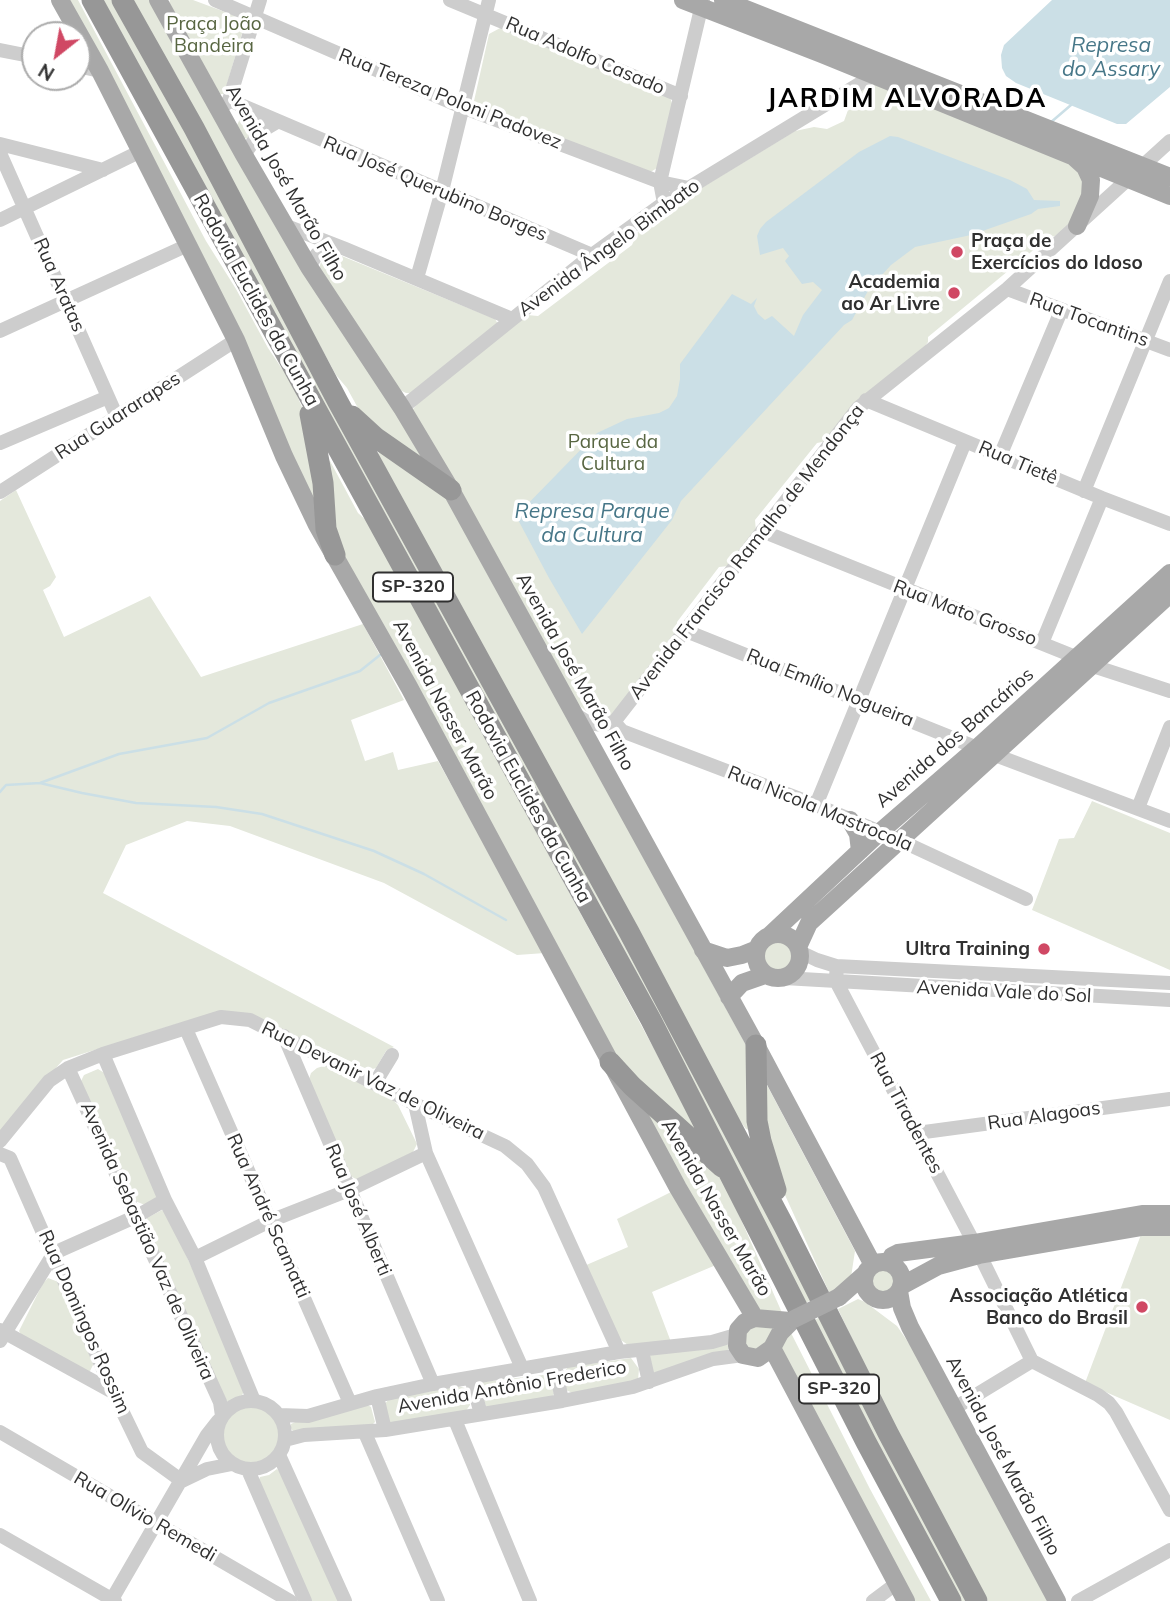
<!DOCTYPE html>
<meta charset="utf-8">
<style>
body{margin:0}
#map{position:relative;width:1170px;height:1601px;overflow:hidden;background:#fff;font-family:Mulish,sans-serif}
canvas{display:block}
.north{position:absolute;left:21px;top:21px;width:70px;height:70px;box-sizing:border-box;background:#fff;border:2px solid #acacac;border-radius:50%;rotate:211deg;font-size:19px;font-weight:700;line-height:28px;text-align:center;color:#303030}
.north::after{content:'';display:block;margin:auto;width:24px;height:32px;background:#d04864;clip-path:polygon(50% 0,100% 100%,50% 72%,0 100%)}
</style>
<div id="map">
<canvas width="1170" height="1601"></canvas>
<div class="north">N</div>
</div>
<script>
const ctx = document.querySelector('canvas').getContext('2d');
ctx.lineJoin = 'round';
function fillPath(path, color) { ctx.fillStyle = color; ctx.fill(path, 'evenodd'); }
const shape = rows => new Path2D(rows.map(r => 'M' + r).join(''));
function trace(path, color, width, dash) { ctx.strokeStyle = color; ctx.lineWidth = width; ctx.lineCap = dash ? 'butt' : 'round'; ctx.setLineDash(dash || []); ctx.stroke(path); }
function write(font, color, halo, rows, align = 'center') {
  ctx.font = font + ' Mulish,sans-serif'; ctx.lineWidth = 7; ctx.setLineDash([]); ctx.textBaseline = 'middle'; ctx.strokeStyle = halo; ctx.fillStyle = color; for (const [text, x, y, turn = 0] of rows) {
    ctx.save(); ctx.translate(x, y); ctx.rotate((+turn || 0) * Math.PI / 180); ctx.textAlign = isNaN(turn) ? turn : align; if (halo) ctx.strokeText(text, 0, 0); ctx.fillText(text, 0, 0); ctx.restore();
  }
}
const green = shape([
 [64,0,78,0,206,241,236,289,268,348,291,382,305,414,317,494,313,498],
 [99,0,113,0,335,404,815,1299,802,1304],
 [131,0,154,0,433,473,359,410,347,388,336,375],
 [170,0,193,0,236,16,241,22,244,27,224,94,220,94,169,4],
 [502,27,670,97,673,107,657,168,649,173,476,107,474,101,489,34],
 [876,81,1065,158,1086,178,1077,219,1055,236,1048,238,928,337,928,342,923,349,827,441,817,443,755,520,756,531,729,566,719,567,677,622,678,633,608,719,604,712,596,715,586,711,576,703,412,414,413,409,429,390,527,315,538,316,632,245,638,231,642,228,698,190,795,131,814,127,827,129,844,121,855,91],
 [250,116,256,120,260,127,248,139,244,138,237,125,241,117],
 [332,252,495,319,498,324,412,393,406,393,400,390,319,269,322,258],
 [379,449,424,474,448,501,484,564,753,1058,751,1131,746,1129,740,1121,378,456],
 [326,459,330,461,358,513,368,522,703,1139,626,1076,331,538],
 [16,490,56,577,50,586,43,590,64,637,150,596,201,677,363,624,404,700,351,720,365,761,393,752,398,770,438,761,545,953,517,955,384,883,230,826,187,821,126,845,103,893,394,1047,386,1051,376,1068,369,1070,251,1015,183,1022,63,1060,0,1131,0,501],
 [1092,801,1170,833,1170,970,1032,910,1059,839,1074,838],
 '759 957a19 19 0 1 1 38 0a19 19 0 1 1-38 0Z',
 [327,1065,392,1099,398,1105,417,1144,412,1154,357,1180,348,1174,308,1082,311,1073,317,1068],
 [98,1069,106,1074,158,1192,155,1200,145,1205,135,1201,80,1083,84,1075],
 [760,1072,855,1251,851,1277,843,1286,829,1292,770,1162],
 [648,1109,721,1174,783,1315,767,1316,751,1302,644,1112],
 [675,1190,716,1265,652,1292,671,1342,631,1347,615,1336,584,1266,628,1247,617,1219],
 [162,1210,168,1215,246,1388,242,1395,227,1402,145,1223,147,1218],
 [1142,1232,1170,1232,1170,1420,1085,1383],
 '867 1282a16 16 0 1 1 32 0a16 16 0 1 1-32 0Z',
 [48,1278,61,1283,96,1359,90,1371,84,1371,22,1336,19,1331,43,1283],
 [858,1299,865,1302,897,1326,928,1371,1049,1601,988,1601,895,1429,838,1309],
 [822,1316,972,1601,956,1601,811,1322],
 [784,1324,763,1349,748,1352,739,1334,743,1327],
 [790,1331,870,1489,931,1601,910,1601,780,1355,779,1338],
 [724,1343,728,1345,728,1352,653,1374,649,1356,653,1354],
 [631,1358,639,1369,638,1380,575,1394,566,1390,563,1374,568,1367],
 [543,1375,549,1376,554,1394,550,1399,487,1409,479,1386,482,1382],
 [458,1386,468,1389,470,1405,463,1415,393,1425,387,1422,383,1406,389,1399],
 [364,1403,371,1407,375,1422,370,1427,294,1433,291,1428,291,1424,295,1422],
 '222 1435a29 29 0 1 1 58 0a29 29 0 1 1-58 0Z',
 [277,1469,282,1473,339,1601,310,1601,258,1482,260,1477,269,1475]
]);
const water = shape([
 [1052,0,1170,0,1170,87,1126,124,1117,124,1016,83,1006,76,1002,68,1001,55,1004,45],
 [890,136,898,137,1010,180,1027,189,1034,200,1060,201,1060,206,1038,209,1031,214,971,235,915,247,891,265,869,289,852,320,844,325,681,501,672,520,582,634,549,578,516,516,597,433,627,419,659,413,669,408,677,396,680,379,680,364,732,294,751,304,757,298,754,306,758,314,765,320,772,316,794,336,803,315,822,290,813,282,802,284,785,261,789,256,783,248,760,255,757,236,760,229,766,222,859,152]
]);
const stream = shape([
 [1050,123,1071,105],
 [40,783,82,793,136,803,216,807,262,814,374,851,424,874,506,920],
 [0,792,6,785,40,783,119,754,207,738,269,703,360,671,380,655]
]);
const minor = shape([
 [215,0,462,107,660,182,689,188],
 [450,0,681,96],
 [0,50,35,57],
 [77,66,100,71],
 [229,100,592,255],
 [225,105,229,100,260,0],
 [0,144,103,170],
 [0,153,117,417],
 [244,155,260,132,277,122],
 [664,203,660,182,703,0],
 [0,220,139,152],
 [284,225,343,248,512,319],
 [309,267,317,254,326,248,340,248],
 [417,278,442,191,489,0],
 [1007,289,1170,350],
 [0,331,188,245],
 [866,400,1102,498,1170,524],
 [402,408,592,255,664,203,874,75],
 [0,443,108,397],
 [1000,456,1061,311],
 [1084,491,1170,281],
 [0,492,236,340],
 [762,531,1078,658,1093,666,1170,691],
 [686,631,995,755,1170,821],
 [1042,643,1102,498],
 [576,715,589,723,602,725,614,722,858,408,1007,289,1170,141],
 [614,722,622,731,816,805,899,840,1026,899],
 [816,805,965,442],
 [1138,808,1170,727],
 [800,952,817,960,836,966,1170,983],
 [836,966,837,983,974,1243,1032,1361,1098,1395,1109,1403,1116,1412,1170,1510],
 [784,978,1170,1000],
 [186,1029,350,1403],
 [284,1036,433,1384],
 [103,1054,165,1200,195,1258,254,1401],
 [68,1068,220,1402,222,1416],
 [375,1083,392,1055],
 [415,1104,426,1153,522,1368],
 [917,1133,1170,1099],
 [0,1141,49,1081,68,1068,103,1054,221,1017,250,1020,415,1104,505,1146,527,1164,544,1187,619,1352],
 [0,1154,10,1158,113,1392,142,1452,182,1481],
 [195,1258,270,1221,349,1190,426,1153],
 [0,1330,113,1392],
 [0,1341,54,1253,137,1216,165,1200],
 [642,1351,649,1382],
 [555,1364,562,1401],
 [471,1378,481,1414],
 [377,1396,385,1430],
 '217 1435a34 34 0 1 1 68 0a34 34 0 1 1-68 0Z',
 [953,1409,1032,1361],
 [279,1415,308,1416,377,1396,433,1384,619,1352,712,1342,736,1335],
 [455,1420,530,1601],
 [0,1432,290,1601],
 [365,1433,438,1601],
 [285,1440,304,1435,385,1430,562,1401,633,1387,713,1359,743,1355],
 [279,1455,345,1601],
 [248,1470,305,1601],
 [182,1481,207,1469,232,1464],
 [0,1535,115,1601],
 [111,1601,207,1435,218,1421],
 [873,1601,897,1583],
 [1078,1601,1170,1550]
]);
const major = shape([
 [60,0,100,71,236,340,284,456,317,525,409,687,678,1188,755,1318],
 [158,0,244,155,309,267,402,408,451,490,756,1045,873,1265],
 [683,0,822,54,1170,196],
 [723,0,1170,177],
 [1075,158,1085,167,1091,180,1090,196,1077,226],
 [850,820,858,834,860,851],
 '756 956a22 22 0 1 1 44 0a22 22 0 1 1-44 0Z',
 [769,936,880,832,978,747,1170,573],
 [798,947,809,923,1170,594],
 [703,950,727,958,742,955,757,949],
 [729,997,742,983,765,975],
 '864 1281a19 19 0 1 1 38 0a19 19 0 1 1-38 0Z',
 [889,1263,892,1256,898,1253,974,1243,1142,1214,1170,1214],
 [901,1286,938,1266,979,1255,1142,1227,1170,1227],
 [899,1291,902,1308,910,1327,1057,1601],
 [839,1297,865,1274],
 [790,1321,755,1318,745,1322,738,1330,737,1346,743,1355,758,1358,772,1348,780,1333,794,1319],
 [772,1348,906,1601]
]);
const highway = shape([
 [92,0,651,1020,866,1442,951,1601],
 [122,0,194,128,338,402,629,932,784,1226,888,1433,977,1601],
 [310,414,323,483,326,529,335,555],
 [352,416,375,437,451,490],
 [756,1045,757,1121,761,1141,776,1190],
 [610,1062,632,1086,722,1167]
]);
const majorBridge = shape([
 [794,1319,839,1297]
]);
const markers = [
 [957,252,7,"#d04864"],
 [954,293,7,"#d04864"],
 [1044,949,7,"#d04864"],
 [1142,1307,7,"#d04864"]
];
const shields = [
 [413,587,80],
 [839,1389,80]
];
const shieldNames = [
 ["SP-320",413,587],
 ["SP-320",839,1389]
];
const parkNames = [
 ["Praça João",214,24],
 ["Bandeira",214,46],
 ["Parque da",613,442],
 ["Cultura",613,464]
];
const streetNames = [
 ["Rua Adolfo Casado",585,56,23],
 ["Rua Tereza Poloni Padovez",450,99,22],
 ["Avenida José Marão Filho",286,183,60],
 ["Rua José Querubino Borges",435,189,23],
 ["Avenida Ângelo Bimbato",609,248,-36],
 ["Rua Aratas",59,285,66],
 ["Rodovia Euclides da Cunha",256,300,61],
 ["Rua Tocantins",1089,320,20],
 ["Rua Guararapes",118,416,-33],
 ["Rua Tietê",1018,463,23],
 ["Avenida Francisco Ramalho de Mendonça",747,552,-52],
 ["Rua Mato Grosso",965,613,21],
 ["Avenida José Marão Filho",575,672,61],
 ["Rua Emílio Nogueira",830,688,22],
 ["Avenida Nasser Marão",445,710,62],
 ["Avenida dos Bancários",955,738,-41],
 ["Rodovia Euclides da Cunha",528,797,61],
 ["Rua Nicola Mastrocola",820,809,22],
 ["Avenida Vale do Sol",1004,992,3],
 ["Rua Devanir Vaz de Oliveira",373,1081,26],
 ["Rua Tiradentes",906,1113,62],
 ["Rua Alagoas",1044,1116,-8],
 ["Avenida Nasser Marão",716,1208,60],
 ["Rua José Alberti",358,1210,67],
 ["Rua André Scamatti",268,1216,66],
 ["Avenida Sebastião Vaz de Oliveira",147,1241,66],
 ["Rua Domingos Rossim",84,1322,66],
 ["Avenida Antônio Frederico",512,1387,-10],
 ["Avenida José Marão Filho",1003,1456,62],
 ["Rua Olívio Remedi",145,1517,30]
];
const poiNames = [
 ["Praça de",971,241,"left"],
 ["Exercícios do Idoso",971,263,"left"],
 ["Academia",940,282],
 ["ao Ar Livre",940,304],
 ["Ultra Training",1030,949],
 ["Associação Atlética",1128,1296],
 ["Banco do Brasil",1128,1318]
];
const waterNames = [
 ["Represa",1111,46],
 ["do Assary",1111,70],
 ["Represa Parque",592,512],
 ["da Cultura",592,536]
];
const districtNames = [
 ["JARDIM ALVORADA",907,99]
];
fillPath(green, '#e4e8dc');
fillPath(water, '#cbdfe6');
trace(stream, '#cbdfe6', 2.5);
trace(minor, '#cdcdcd', 14);
trace(major, '#a8a8a8', 18);
trace(highway, '#979797', 21);
trace(majorBridge, '#a8a8a8', 18);
for (const [x, y, r, color] of markers) { const dot = new Path2D(); dot.arc(x, y, r, 0, 2 * Math.PI); ctx.fillStyle = color; ctx.fill(dot); trace(dot, '#fff', 2.5); }
for (const [x, y, w] of shields) { const box = new Path2D(); box.roundRect(x - w / 2, y - 14.5, w, 29, 5); ctx.fillStyle = '#fff'; ctx.fill(box); trace(box, '#303030', 2); }
write('bold 18px', '#303030', null, shieldNames);
write('19px', '#586642', '#fff', parkNames);
write('19px', '#303030', '#fff', streetNames);
write('bold 19px', '#303030', '#fff', poiNames, 'right');
write('italic 21px', '#477788', '#fff', waterNames);
ctx.letterSpacing = '2px';
write('bold 26px', '#000', '#fff', districtNames);
ctx.letterSpacing = '0px';
</script>
